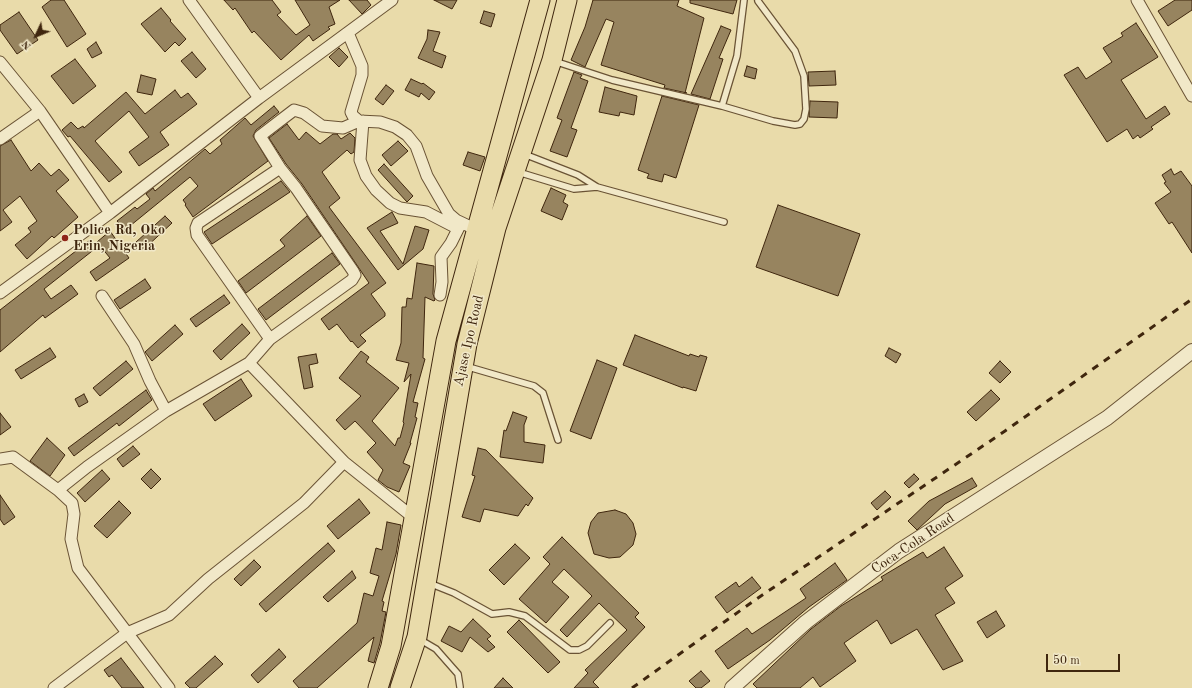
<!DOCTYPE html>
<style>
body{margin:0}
#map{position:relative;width:1192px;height:688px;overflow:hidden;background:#e9dbaa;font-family:"Old Standard TT",serif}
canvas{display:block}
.north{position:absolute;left:16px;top:16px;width:40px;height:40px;-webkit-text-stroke:3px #f1e8c8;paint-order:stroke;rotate:226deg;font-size:11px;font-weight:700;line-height:16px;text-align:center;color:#3f260e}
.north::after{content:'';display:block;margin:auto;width:14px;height:18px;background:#3f260e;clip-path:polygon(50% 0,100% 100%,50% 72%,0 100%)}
.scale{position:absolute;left:1046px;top:654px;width:74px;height:18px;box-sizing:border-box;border:2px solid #3f260e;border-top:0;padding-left:5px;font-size:12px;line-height:14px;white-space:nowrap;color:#3f260e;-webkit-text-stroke:3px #f1e8c8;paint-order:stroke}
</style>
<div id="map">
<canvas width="1192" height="688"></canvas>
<div class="north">N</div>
<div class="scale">50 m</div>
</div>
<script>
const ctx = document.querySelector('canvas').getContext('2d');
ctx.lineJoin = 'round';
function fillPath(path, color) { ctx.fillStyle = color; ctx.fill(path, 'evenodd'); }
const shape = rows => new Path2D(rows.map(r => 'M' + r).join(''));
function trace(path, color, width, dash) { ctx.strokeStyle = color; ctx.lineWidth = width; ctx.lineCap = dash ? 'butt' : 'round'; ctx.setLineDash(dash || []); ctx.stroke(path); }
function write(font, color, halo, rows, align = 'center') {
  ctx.font = font + ' "Old Standard TT",serif'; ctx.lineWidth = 3; ctx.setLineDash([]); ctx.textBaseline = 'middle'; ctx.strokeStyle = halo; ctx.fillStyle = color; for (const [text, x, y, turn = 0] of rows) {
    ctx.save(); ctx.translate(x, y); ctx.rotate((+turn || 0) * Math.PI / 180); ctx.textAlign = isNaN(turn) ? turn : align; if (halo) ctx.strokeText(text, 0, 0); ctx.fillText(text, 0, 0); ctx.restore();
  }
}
const building = shape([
 [51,0,64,0,86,34,67,47,42,7,51,0],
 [224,0,272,0,281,12,277,15,296,35,310,25,295,0,340,0,329,7,335,24,328,27,330,29,313,41,309,35,281,60,254,31,252,33,235,8,233,10,224,0],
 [349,0,367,0,371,5,362,14,349,0],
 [434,0,457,0,452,9,434,0],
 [593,0,679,0,677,6,704,18,685,93,687,93,664,88,665,85,601,65,614,22,606,19,585,67,571,60,585,27,593,0],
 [690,0,737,0,733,14,690,3,690,0],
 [1175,0,1192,0,1192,10,1168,26,1158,11,1175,0],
 [161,8,171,20,170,21,186,39,179,46,175,42,165,52,141,24,161,8],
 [484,11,495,14,491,27,480,23,484,11],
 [19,12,38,40,17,54,0,30,0,25,19,12],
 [1136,23,1158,57,1121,80,1146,119,1165,106,1170,114,1151,127,1153,129,1140,138,1138,135,1133,139,1127,129,1107,142,1064,75,1078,67,1086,79,1112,62,1103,48,1123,36,1121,33,1136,23],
 [721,26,731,30,719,58,723,59,710,99,691,94,721,26],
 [428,30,440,32,433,51,446,56,442,68,418,58,427,39,428,30],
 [96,42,102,53,92,58,87,49,96,42],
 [339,48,348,57,339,67,329,57,339,48],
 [192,52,206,69,196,78,181,61,192,52],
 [75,59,96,86,73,104,51,76,75,59],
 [747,66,757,69,755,79,744,76,747,66],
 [835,71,836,85,809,86,808,72,835,71],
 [574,72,582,75,580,78,588,81,571,128,577,130,567,157,550,151,562,120,557,118,574,72],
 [141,75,156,79,152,95,137,92,141,75],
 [411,79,422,84,423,83,435,92,429,100,421,93,419,97,405,90,411,79],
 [386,85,394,91,383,105,375,99,386,85],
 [605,87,637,96,634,115,620,112,619,116,599,112,605,87],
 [175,90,181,98,188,93,197,104,160,132,169,145,139,166,129,152,149,137,129,111,95,141,122,172,109,182,70,136,68,137,62,130,71,122,78,129,83,126,84,128,126,92,145,114,175,90],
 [662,96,699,105,676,178,664,174,662,182,647,178,649,174,638,170,662,96],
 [810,101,838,102,837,118,809,117,810,101],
 [274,106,279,112,256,130,253,136,268,161,193,217,185,205,186,204,183,200,198,186,190,177,125,230,117,221,135,207,137,209,150,199,146,194,153,188,155,191,205,149,210,154,222,144,220,140,245,118,251,125,274,106],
 [287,124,299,140,306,132,320,144,333,134,337,134,341,139,350,133,355,138,354,152,351,154,347,150,322,172,340,198,329,207,386,283,371,294,385,313,385,316,360,335,366,341,358,348,352,341,351,342,337,324,329,330,321,319,369,283,302,184,286,164,269,138,287,124],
 [11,140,31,171,39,163,51,176,59,169,69,180,56,191,78,217,54,238,52,236,27,259,15,245,31,232,28,228,37,221,20,196,3,210,12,222,0,231,0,146,11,140],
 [398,141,408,151,391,166,382,155,398,141],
 [468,152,485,157,480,171,463,165,468,152],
 [384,164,413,196,407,202,378,170,384,164],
 [1171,169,1174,175,1181,171,1192,186,1192,253,1172,222,1169,224,1155,203,1171,192,1164,183,1166,182,1162,175,1171,169],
 [281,181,290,192,212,244,204,232,281,181],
 [551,188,566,195,563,202,568,205,562,220,541,211,551,188],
 [778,205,860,234,838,296,756,267,778,205],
 [392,212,398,223,380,231,403,264,415,226,429,230,423,249,398,270,367,228,392,212],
 [165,216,172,223,143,250,136,242,165,216],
 [307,216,321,236,246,293,238,281,285,246,280,240,307,216],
 [110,231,129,258,96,281,90,272,110,258,97,242,110,231],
 [90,240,96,248,44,289,51,299,71,285,78,294,45,318,43,315,0,352,0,310,90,240],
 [332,253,340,264,266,320,258,309,332,253],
 [417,263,434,266,433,294,435,300,434,301,425,297,423,358,425,359,413,402,418,403,415,417,417,418,410,443,411,443,403,463,410,466,399,492,387,487,378,480,383,470,367,452,376,443,355,421,345,430,336,420,361,396,339,378,361,351,369,357,366,362,399,388,372,421,395,446,398,438,400,438,404,423,403,422,411,374,404,382,409,363,396,360,401,343,402,307,406,307,407,298,412,299,417,263],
 [145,279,151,288,120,309,114,300,145,279],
 [224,295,230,303,196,327,190,319,224,295],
 [242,324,250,333,221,360,213,351,242,324],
 [175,325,183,334,152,361,145,352,175,325],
 [635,335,689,356,690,354,699,357,700,355,707,357,696,391,683,387,683,388,623,365,635,335],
 [50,348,56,357,21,379,15,370,50,348],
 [889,348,901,354,896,363,885,356,889,348],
 [316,354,318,363,309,365,313,387,304,389,298,357,316,354],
 [597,360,617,368,591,439,570,431,597,360],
 [126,361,133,369,100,396,93,388,126,361],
 [1000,361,1011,372,1000,383,989,373,1000,361],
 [241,379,252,396,215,421,203,404,241,379],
 [146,390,152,400,119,426,117,423,74,456,68,448,146,390],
 [991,390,1000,399,976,421,967,412,991,390],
 [84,394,88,402,79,407,75,399,84,394],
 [513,412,527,417,524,425,524,442,545,445,543,463,500,457,504,430,506,431,513,412],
 [0,413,11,427,0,435,0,413],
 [47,438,65,455,50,476,30,461,47,438],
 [133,446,140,454,123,467,117,459,133,446],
 [478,448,486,450,533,498,528,506,526,504,518,516,484,509,480,522,462,517,475,476,472,475,478,448],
 [151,469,161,479,151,489,141,479,151,469],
 [102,470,110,479,85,502,77,493,102,470],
 [914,474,919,479,909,488,904,483,914,474],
 [972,478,977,486,945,504,917,530,908,521,929,501,972,478],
 [885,491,891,497,877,510,871,503,885,491],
 [0,495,15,517,4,525,0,519,0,495],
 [359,499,370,513,338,539,327,526,359,499],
 [119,501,131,513,107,538,94,526,119,501],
 [615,510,626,514,633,523,636,534,633,545,620,557,609,558,594,554,588,533,591,522,598,513,615,510],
 [387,522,401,525,396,554,382,601,384,602,382,611,386,612,380,643,374,663,368,661,374,637,317,688,299,688,293,681,357,623,364,593,373,596,379,576,370,573,376,548,382,550,387,522],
 [562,537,639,613,635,617,645,627,593,682,599,688,574,688,588,673,585,670,627,630,599,603,567,637,560,630,592,596,564,569,552,582,569,597,546,623,519,599,550,564,543,557,562,537],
 [328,543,335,551,266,612,259,604,328,543],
 [515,544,530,558,504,585,489,570,515,544],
 [944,547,963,576,945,588,955,603,935,615,963,661,943,670,917,629,891,644,877,620,844,643,856,661,820,687,813,677,800,688,757,688,753,684,811,629,841,606,883,580,881,577,923,552,927,558,944,547],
 [254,560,261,567,241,586,234,579,254,560],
 [835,563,847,580,809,607,770,640,728,669,715,651,747,628,752,634,806,598,800,589,835,563],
 [352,571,356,578,328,602,323,597,352,571],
 [752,577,761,588,727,613,715,597,736,582,739,587,752,577],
 [996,611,1005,626,987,638,977,622,996,611],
 [473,619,491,636,487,639,495,647,488,652,470,637,462,652,441,641,449,626,461,632,473,619],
 [519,620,560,662,548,673,507,632,519,620],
 [279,649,286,657,258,683,251,675,279,649],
 [215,656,223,664,196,688,190,688,185,683,215,656],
 [121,658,144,688,122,688,112,675,109,677,104,670,121,658],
 [701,671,710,681,701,688,696,688,689,681,701,671],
 [503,678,513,688,494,688,503,678]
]);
const service = shape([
 [554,61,612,80,722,106,773,121,795,125,800,124,804,119,806,109,804,76,795,51,758,1],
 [722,106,737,56,744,0],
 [524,154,578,175,597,187,724,222],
 [518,172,574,189,597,187],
 [465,366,534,386,543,393,558,440],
 [429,583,454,593,492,614,509,612,525,616,570,650,579,650,587,646,610,623],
 [419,639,436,649,458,674,460,687]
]);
const minor = shape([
 [189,0,259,98],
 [1137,0,1192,96],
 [348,33,362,66,362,75,351,112,353,116,359,121,380,122,395,127,407,135,416,146,427,176,449,214,456,220,475,229],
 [0,62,40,111,110,213],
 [363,121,360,160,366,176,376,190,390,203,400,208,426,212,457,228],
 [0,139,40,111],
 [0,293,110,213,259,98,392,0],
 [440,295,442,282,441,257,451,243,461,223],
 [102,296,134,344,150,381,166,411],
 [270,339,197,235,196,228,198,223,280,168],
 [249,363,344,462,414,518],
 [0,459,13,457,58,490],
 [54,688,127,633,169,615,208,579,304,503,344,462],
 [169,688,78,568,71,539,74,514,72,503,58,490,87,467,166,411,249,363,270,339,352,280,355,275,353,271,296,188,280,168,260,136,294,110,304,113,322,126,343,128,359,121]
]);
const tertiary = shape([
 [732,688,806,622,899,551,1107,418,1192,351]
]);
const trunk = shape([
 [378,688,391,646,446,341,540,0],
 [400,688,417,637,467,344,496,228,552,60,567,0]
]);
const rail = shape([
 [632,688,755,600,1005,431,1192,299]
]);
const markers = [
 [65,238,4,"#8f2418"]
];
const poiNames = [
 ["Police Rd, Oko",73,230],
 ["Erin, Nigeria",73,246]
];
const streetNames = [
 ["Ajase Ipo Road",469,341,-77],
 ["Coca-Cola Road",913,544,-34]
];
fillPath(building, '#97845f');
trace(building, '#3f260e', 1);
trace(service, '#6a5335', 8);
trace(minor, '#6a5335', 13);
trace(tertiary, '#6a5335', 16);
trace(trunk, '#3f260e', 21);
trace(service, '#f1e8c8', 5.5);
trace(minor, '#f1e8c8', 11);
trace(tertiary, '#f1e8c8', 14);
trace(trunk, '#e9dbaa', 19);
trace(rail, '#3f260e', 3, [7, 7]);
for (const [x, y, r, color] of markers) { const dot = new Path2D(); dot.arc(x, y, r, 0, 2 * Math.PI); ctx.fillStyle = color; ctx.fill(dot); trace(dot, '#f1e8c8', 1.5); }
write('bold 14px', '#3f260e', '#f1e8c8', poiNames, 'left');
write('14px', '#3f260e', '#f1e8c8', streetNames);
</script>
